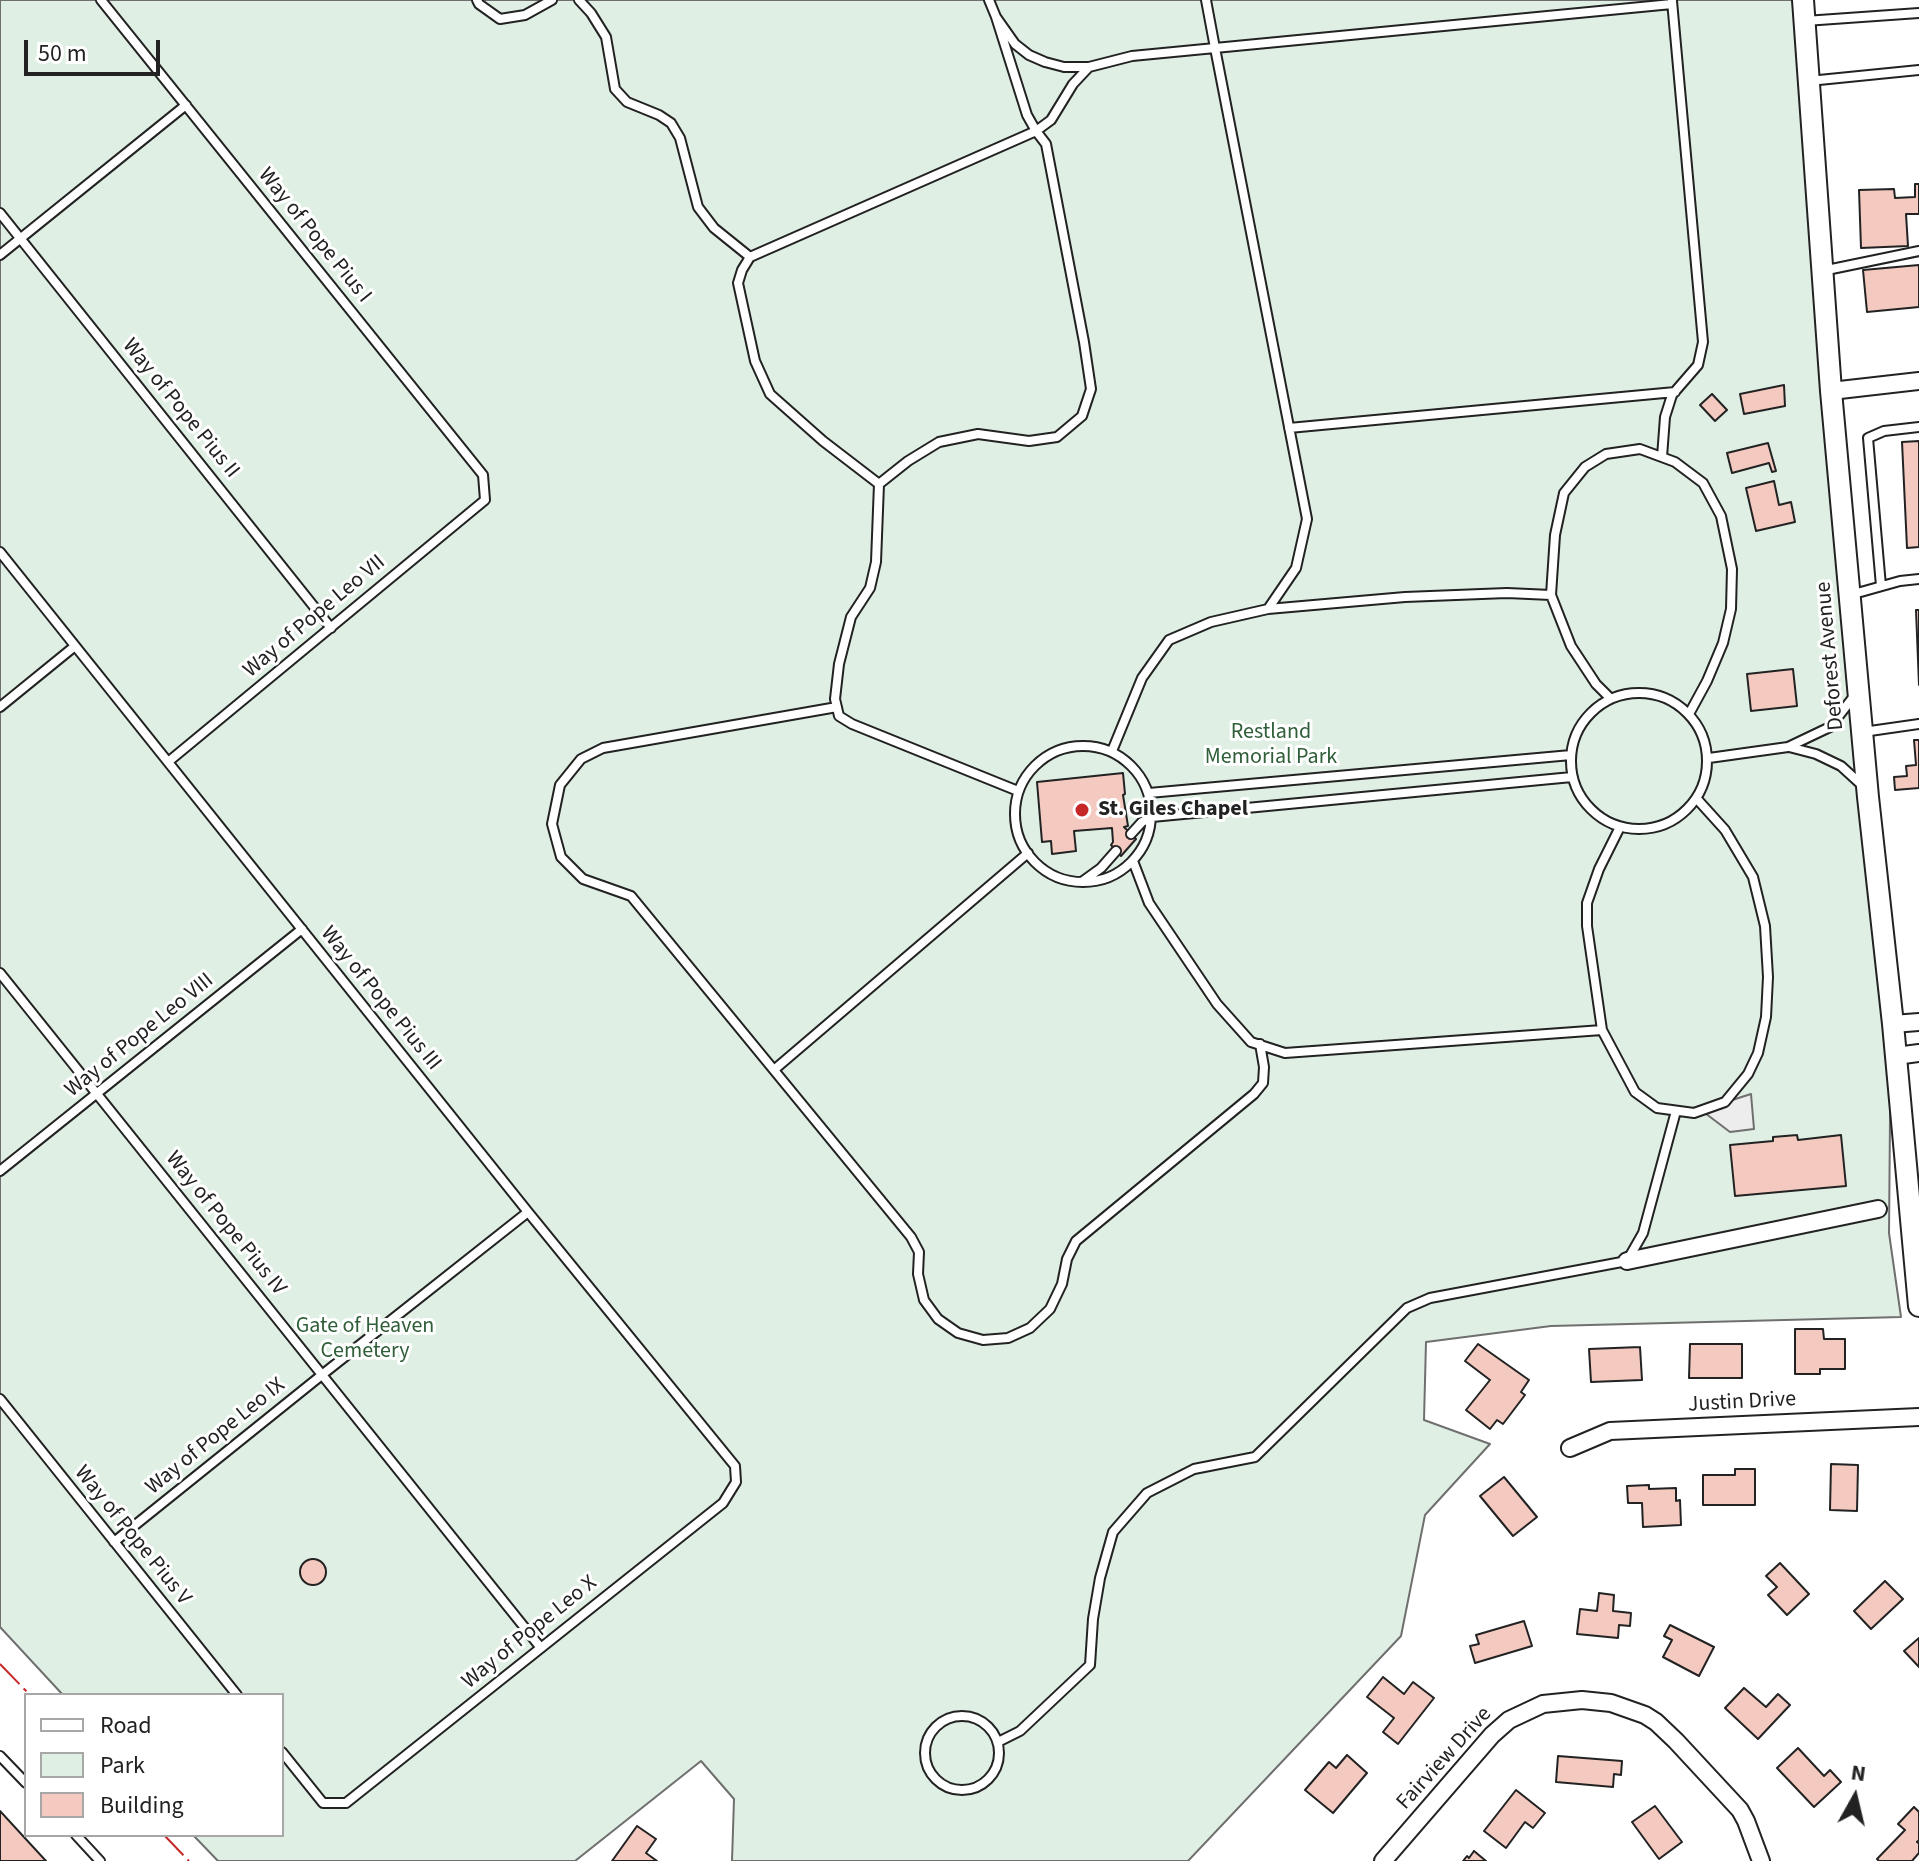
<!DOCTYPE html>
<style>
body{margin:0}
#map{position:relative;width:1919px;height:1861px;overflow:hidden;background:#fff;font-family:"Source Sans 3",sans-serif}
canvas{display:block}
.legend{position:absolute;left:24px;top:1693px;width:260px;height:144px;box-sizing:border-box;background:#fff;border:2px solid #a7a7a7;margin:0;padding:10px 14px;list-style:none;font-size:24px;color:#222}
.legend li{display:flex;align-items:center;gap:16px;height:40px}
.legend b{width:40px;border:2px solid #a7a7a7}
.north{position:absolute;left:1815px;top:1757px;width:80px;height:80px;-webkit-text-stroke:6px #fff;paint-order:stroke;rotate:8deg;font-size:22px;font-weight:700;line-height:32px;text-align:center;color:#222}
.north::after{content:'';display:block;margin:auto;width:28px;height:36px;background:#222;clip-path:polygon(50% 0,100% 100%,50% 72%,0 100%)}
.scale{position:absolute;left:24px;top:40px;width:136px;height:36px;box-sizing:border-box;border:4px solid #222;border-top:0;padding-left:10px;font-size:24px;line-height:28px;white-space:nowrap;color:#222;-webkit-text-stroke:6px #fff;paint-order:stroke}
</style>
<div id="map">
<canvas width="1919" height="1861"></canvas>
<ul class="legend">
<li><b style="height:10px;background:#fff"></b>Road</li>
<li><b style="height:22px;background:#e0efe3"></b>Park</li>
<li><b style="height:22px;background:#f3c9c0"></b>Building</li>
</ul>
<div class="north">N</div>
<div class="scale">50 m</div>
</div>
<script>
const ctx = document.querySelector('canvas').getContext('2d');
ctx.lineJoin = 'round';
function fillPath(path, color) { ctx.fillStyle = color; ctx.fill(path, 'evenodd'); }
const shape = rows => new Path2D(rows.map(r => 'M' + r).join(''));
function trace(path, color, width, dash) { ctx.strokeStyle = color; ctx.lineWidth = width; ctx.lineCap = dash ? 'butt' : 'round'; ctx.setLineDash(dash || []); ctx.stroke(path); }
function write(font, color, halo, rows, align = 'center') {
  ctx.font = font + ' "Source Sans 3",sans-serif'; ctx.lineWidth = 6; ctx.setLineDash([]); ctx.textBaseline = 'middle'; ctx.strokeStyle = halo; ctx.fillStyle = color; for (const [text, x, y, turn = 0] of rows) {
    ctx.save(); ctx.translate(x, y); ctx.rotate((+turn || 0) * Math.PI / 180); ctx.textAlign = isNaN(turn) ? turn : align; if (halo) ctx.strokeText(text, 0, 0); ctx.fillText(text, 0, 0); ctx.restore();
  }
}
const green = shape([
 [0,0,1804,0,1891,1006,1889,1233,1901,1317,1551,1326,1426,1342,1424,1420,1490,1444,1425,1515,1401,1636,1188,1861,732,1861,734,1799,701,1761,575,1861,218,1861,193,1835,282,1835,282,1695,63,1695,0,1627,0,0]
]);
const parking = shape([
 [1751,1094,1754,1129,1730,1132,1701,1110,1751,1094]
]);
const building = shape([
 [1915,184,1919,184,1919,214,1906,214,1908,246,1861,248,1859,190,1894,189,1895,198,1915,197,1915,184],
 [1919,265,1919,307,1867,312,1863,270,1919,265],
 [1784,385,1785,406,1744,414,1740,394,1784,385],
 [1712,394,1727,410,1715,421,1700,405,1712,394],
 [1919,441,1919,547,1907,548,1902,442,1919,441],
 [1768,443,1776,471,1772,472,1769,463,1732,473,1727,453,1768,443],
 [1774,481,1779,505,1791,502,1795,522,1756,531,1746,488,1774,481],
 [1916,610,1919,610,1919,685,1916,610],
 [1793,669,1797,706,1751,711,1747,674,1793,669],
 [1914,740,1919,740,1919,788,1895,790,1894,777,1907,776,1906,766,1916,765,1914,740],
 [1123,773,1125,794,1123,795,1128,826,1124,827,1136,839,1121,856,1111,845,1113,842,1112,828,1074,831,1076,851,1052,854,1051,841,1042,842,1037,782,1123,773],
 [1797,1135,1798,1140,1841,1135,1846,1186,1735,1196,1730,1145,1773,1141,1773,1137,1797,1135],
 [1795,1329,1823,1329,1824,1339,1845,1339,1845,1369,1820,1369,1820,1374,1795,1374,1795,1329],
 [1478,1344,1529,1380,1521,1392,1525,1395,1503,1424,1497,1420,1490,1429,1466,1410,1490,1380,1465,1361,1478,1344],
 [1690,1344,1742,1344,1742,1378,1689,1378,1690,1344],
 [1640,1347,1642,1380,1591,1382,1589,1349,1640,1347],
 [1831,1464,1858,1465,1857,1511,1830,1510,1831,1464],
 [1735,1469,1755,1469,1755,1505,1703,1505,1703,1475,1735,1475,1735,1469],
 [1504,1477,1537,1517,1513,1536,1480,1496,1504,1477],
 [1649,1485,1649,1489,1676,1488,1676,1501,1680,1500,1681,1525,1643,1527,1642,1503,1628,1503,1627,1486,1649,1485],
 '300 1572a13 13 0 1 1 26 0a13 13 0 1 1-26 0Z',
 [1780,1563,1809,1594,1787,1615,1768,1595,1777,1587,1766,1576,1780,1563],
 [1885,1581,1903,1599,1871,1629,1854,1611,1885,1581],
 [1599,1593,1614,1595,1613,1611,1631,1613,1630,1626,1619,1625,1618,1638,1577,1634,1580,1609,1597,1611,1599,1593],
 [1524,1621,1532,1646,1475,1663,1470,1646,1479,1644,1476,1635,1524,1621],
 [1670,1625,1714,1647,1699,1676,1663,1657,1672,1640,1664,1636,1670,1625],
 [1919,1638,1919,1667,1904,1651,1919,1638],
 [1383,1677,1404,1694,1413,1682,1434,1698,1398,1744,1383,1732,1394,1718,1367,1697,1383,1677],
 [1744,1688,1766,1707,1778,1694,1790,1705,1758,1739,1725,1708,1744,1688],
 [1798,1748,1824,1776,1830,1770,1841,1782,1814,1807,1777,1768,1798,1748],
 [1347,1755,1367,1773,1333,1813,1305,1790,1329,1762,1336,1768,1347,1755],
 [1558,1756,1622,1761,1621,1775,1614,1774,1613,1787,1556,1782,1558,1756],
 [1516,1790,1545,1813,1533,1828,1525,1822,1506,1848,1484,1831,1516,1790],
 [1655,1806,1682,1842,1659,1859,1632,1822,1655,1806],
 [1914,1807,1919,1812,1919,1840,1917,1842,1919,1843,1919,1853,1912,1861,1879,1861,1877,1859,1905,1830,1898,1824,1914,1807],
 [0,1811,46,1861,0,1861,0,1811],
 [637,1826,656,1839,646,1853,657,1861,612,1861,637,1826],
 [1474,1851,1486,1861,1463,1861,1467,1856,1469,1858,1474,1851]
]);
const service = shape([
 [101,0,483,475,485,500,168,762],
 [477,0,479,4,500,19,525,15,552,0],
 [579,0,591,13,606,37,615,89,627,102,659,115,671,123,680,138,698,207,714,228,750,257],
 [989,0,996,17,1015,44,1029,55,1045,62,1064,67,1089,67],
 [1206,0,1215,48,1672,4],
 [996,17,1027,115,1036,131,750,257,742,270,738,283,755,361,770,394,823,441,879,484,908,461,939,442,978,434,1029,441,1057,437,1082,416,1091,389,1084,342,1046,144,1036,131,1051,120,1073,84,1089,67,1132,56,1215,48,1307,519,1296,568,1268,609],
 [1805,21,1919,13],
 [1809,81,1919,70],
 [0,213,331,628],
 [0,255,186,105],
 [1822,271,1919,251],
 [1289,428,1675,392],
 [1662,457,1665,417,1672,395,1698,365,1703,342,1672,1],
 [879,484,876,562,870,588,851,617,839,664,835,699,839,716,852,724,1018,791],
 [0,552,528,1212,735,1466,736,1482,723,1503,346,1803,323,1803,282,1752],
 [1881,586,1868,438,1884,431,1919,427],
 [1850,595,1900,581,1919,579],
 '1571 761a68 68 0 1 1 136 0a68 68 0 1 1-136 0Z',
 [1610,698,1596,684,1571,646,1551,595,1555,535,1564,493,1585,467,1606,454,1640,449,1675,462,1703,483,1721,516,1732,569,1731,609,1723,643,1707,681,1689,714],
 [0,707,75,646],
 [837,707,603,748,581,759,560,785,552,824,561,857,583,879,631,896,911,1237,919,1252,918,1274,924,1300,938,1319,958,1333,983,1340,1008,1338,1030,1328,1050,1309,1062,1284,1067,1259,1076,1241,1254,1094,1263,1083,1264,1067,1260,1044],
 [1863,732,1919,724],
 '1015 814a68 68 0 1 1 136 0a68 68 0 1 1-136 0Z',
 [1789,747,1816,754,1841,766,1864,787],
 [1112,751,1142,678,1169,640,1211,622,1268,609,1405,597,1507,593,1551,595],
 [1709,758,1788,747,1830,727,1855,695],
 [1149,793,1571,755],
 [1620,827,1599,869,1587,903,1587,926,1602,1030,1635,1092,1657,1108,1694,1113,1725,1102,1748,1074,1758,1053,1766,1017,1768,977,1765,926,1753,877,1725,830,1697,799],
 [1131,834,1142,822,1152,817,1572,777],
 [1133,861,1149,903,1217,1004,1251,1042,1285,1053,1602,1030],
 [1083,881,1101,868,1116,851],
 [0,973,541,1648],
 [775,1069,1028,853],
 [0,1171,302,929],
 [0,1399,237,1695],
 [114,1542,323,1374,528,1212],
 '925 1753a37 37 0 1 1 74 0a37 37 0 1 1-74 0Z',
 [998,1742,1020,1731,1090,1665,1093,1619,1100,1578,1113,1532,1147,1493,1194,1469,1255,1457,1407,1308,1430,1298,1627,1261,1643,1233,1676,1111],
 [0,1756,26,1783],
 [76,1835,100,1861]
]);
const minor = shape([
 [1831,391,1919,381],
 [1893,1024,1919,1022],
 [1896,1056,1919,1053],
 [1627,1261,1878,1209],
 [1570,1448,1610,1431,1919,1417],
 [1383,1861,1492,1735,1509,1720,1543,1704,1582,1700,1611,1703,1645,1715,1656,1722,1676,1741,1740,1810,1746,1821,1761,1861]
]);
const tertiary = shape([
 [1803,0,1831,391,1868,797,1893,1024,1919,1306]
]);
const power = shape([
 [0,1664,30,1695],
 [164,1835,189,1861]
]);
const markers = [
 [1082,810,8,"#c62828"]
];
const streetNames = [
 ["Way of Pope Pius I",314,236,51],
 ["Way of Pope Pius II",180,409,51],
 ["Way of Pope Leo VII",315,617,-40],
 ["Deforest Avenue",1831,656,-95],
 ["Way of Pope Pius III",380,999,51],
 ["Way of Pope Leo VIII",140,1036,-39],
 ["Way of Pope Pius IV",225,1224,51],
 ["Justin Drive",1742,1403,-3],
 ["Way of Pope Leo IX",216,1437,-39],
 ["Way of Pope Pius V",132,1536,51],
 ["Way of Pope Leo X",530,1633,-39],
 ["Fairview Drive",1445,1759,-48]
];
const parkNames = [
 ["Restland",1271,733],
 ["Memorial Park",1271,758],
 ["Gate of Heaven",365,1327],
 ["Cemetery",365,1352]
];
const poiNames = [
 ["St. Giles Chapel",1098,810]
];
fillPath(green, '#e0efe3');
trace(green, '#6f6f6f', 2);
fillPath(parking, '#ededed');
trace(parking, '#6f6f6f', 2);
fillPath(building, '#f3c9c0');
trace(building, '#222', 2);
trace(service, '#222', 12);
trace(minor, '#222', 20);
trace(tertiary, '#222', 24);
trace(service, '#fff', 8);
trace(minor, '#fff', 16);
trace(tertiary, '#fff', 20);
trace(power, '#c62828', 2, [28, 6, 4, 6]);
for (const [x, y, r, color] of markers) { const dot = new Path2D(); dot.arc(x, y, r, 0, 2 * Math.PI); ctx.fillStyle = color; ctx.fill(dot); trace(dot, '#fff', 3); }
write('22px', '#222', '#fff', streetNames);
write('22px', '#2f5e38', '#fff', parkNames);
write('bold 22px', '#222', '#fff', poiNames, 'left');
</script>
